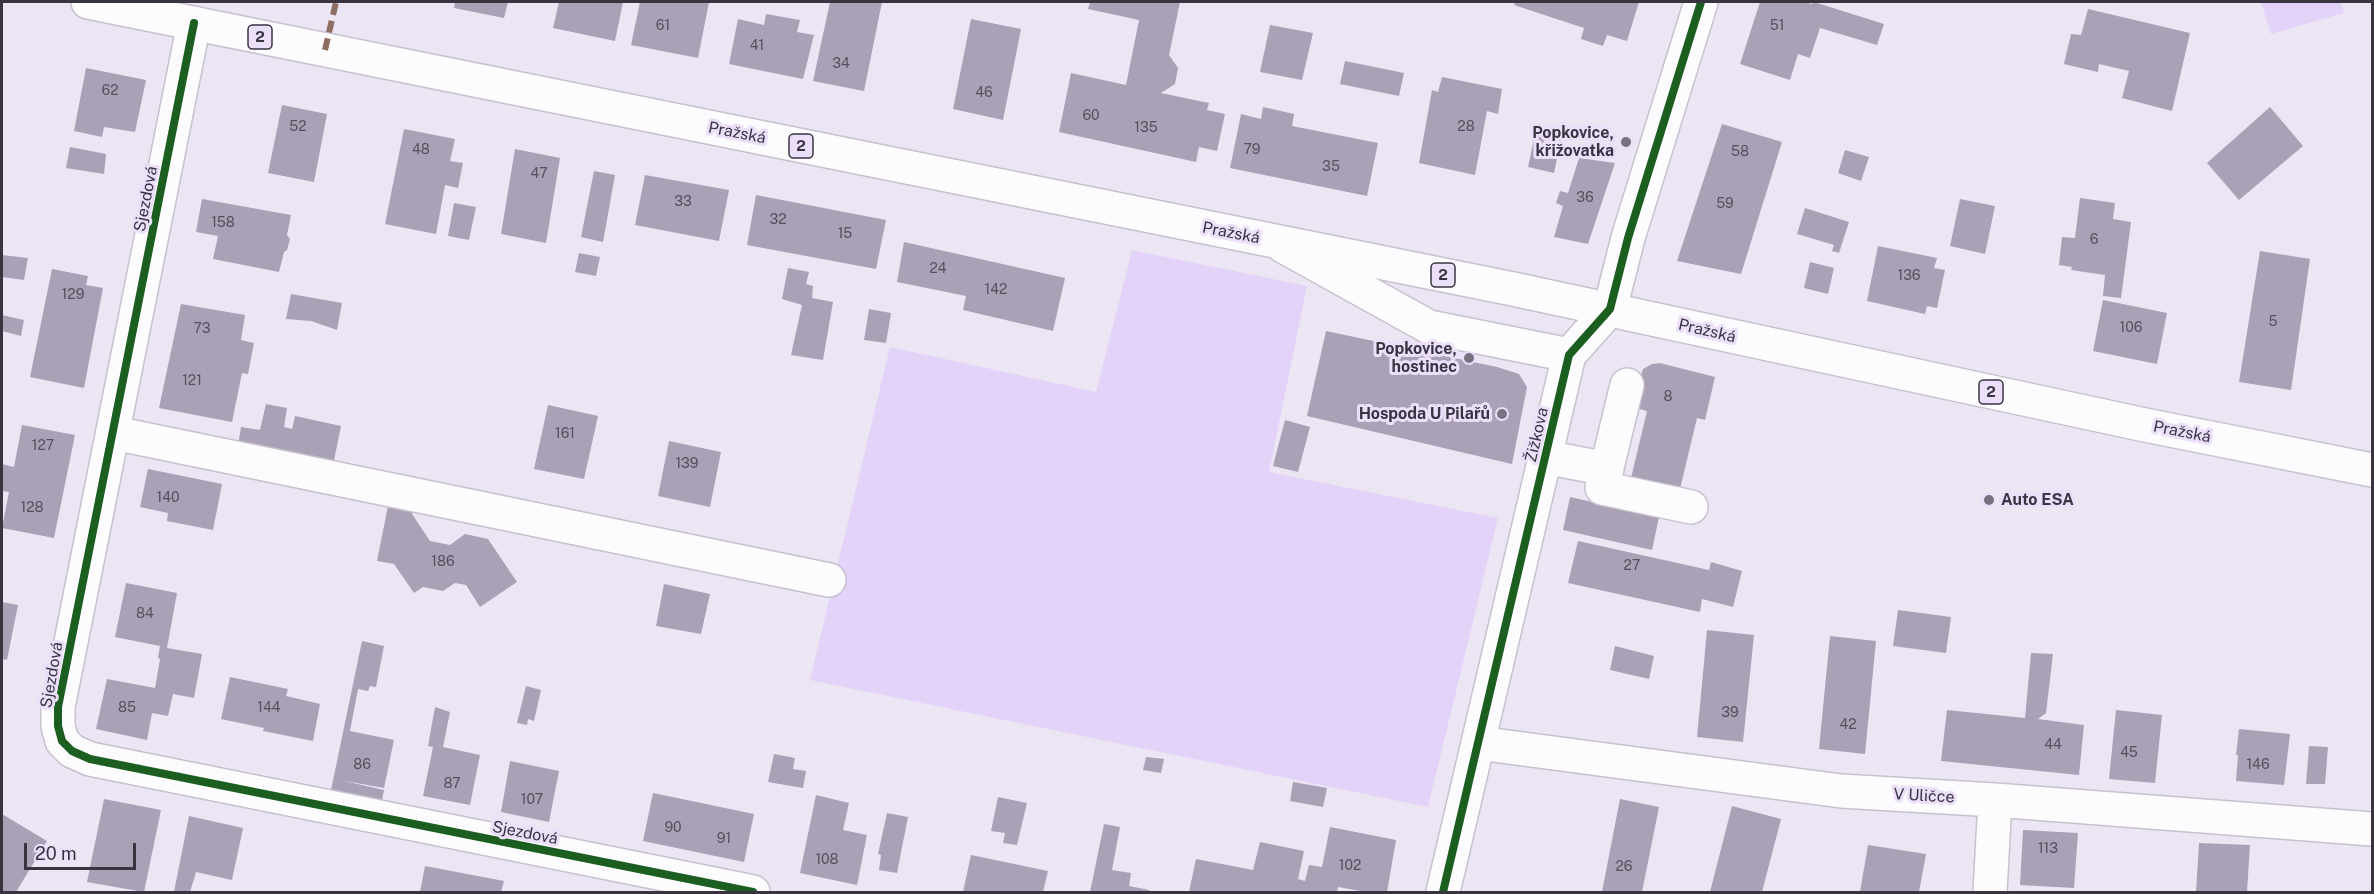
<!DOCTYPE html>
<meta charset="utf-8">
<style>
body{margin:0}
#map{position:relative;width:2374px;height:894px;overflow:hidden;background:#ece5f4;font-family:"Public Sans",sans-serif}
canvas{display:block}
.frame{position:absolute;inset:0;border:3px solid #3a3441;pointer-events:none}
.scale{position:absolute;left:24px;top:843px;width:112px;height:27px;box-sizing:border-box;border:3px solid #3a3441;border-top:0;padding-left:8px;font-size:18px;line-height:21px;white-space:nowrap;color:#3a3441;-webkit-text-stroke:4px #ebdffa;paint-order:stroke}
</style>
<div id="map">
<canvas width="2374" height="894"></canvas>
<div class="frame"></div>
<div class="scale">20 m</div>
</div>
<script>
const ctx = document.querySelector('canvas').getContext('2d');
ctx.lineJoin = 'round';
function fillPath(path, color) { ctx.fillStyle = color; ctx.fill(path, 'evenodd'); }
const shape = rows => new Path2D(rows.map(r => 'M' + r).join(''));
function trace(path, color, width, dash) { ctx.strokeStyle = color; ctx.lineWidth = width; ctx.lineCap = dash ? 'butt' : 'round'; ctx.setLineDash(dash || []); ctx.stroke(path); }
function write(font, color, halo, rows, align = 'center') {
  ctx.font = font + ' "Public Sans",sans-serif'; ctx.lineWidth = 6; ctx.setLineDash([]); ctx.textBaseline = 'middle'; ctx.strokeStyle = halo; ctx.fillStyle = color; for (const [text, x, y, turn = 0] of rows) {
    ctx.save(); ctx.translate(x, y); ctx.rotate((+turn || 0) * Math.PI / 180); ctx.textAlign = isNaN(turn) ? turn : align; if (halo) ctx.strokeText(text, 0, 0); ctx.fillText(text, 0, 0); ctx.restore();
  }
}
const green = shape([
 [2261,2,2341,2,2344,13,2271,34],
 [1132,250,1307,286,1269,472,1498,518,1428,807,810,680,890,347,1096,392]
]);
const building = shape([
 [455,2,508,2,504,18,454,8],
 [559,2,623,2,615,41,553,28],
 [640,2,709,2,698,58,631,45],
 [830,2,882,2,864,91,813,81],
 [1090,2,1180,2,1169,55,1178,68,1175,84,1161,93,1209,103,1207,110,1225,114,1217,151,1199,147,1196,162,1059,132,1071,73,1126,85,1139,20,1088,9],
 [1515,2,1639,2,1627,41,1607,35,1603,46,1581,39,1584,28,1514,5],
 [1760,2,1805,2,1812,4,1814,2,1884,24,1877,45,1820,28,1810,58,1798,54,1790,80,1740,64],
 [2088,9,2190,33,2172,111,2122,98,2129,71,2099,64,2098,72,2064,64,2071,34,2081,35],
 [766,14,800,20,797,32,814,35,803,79,729,64,738,19,764,25],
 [971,19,1021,29,1003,120,953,109],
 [1270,25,1313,33,1302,80,1260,72],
 [1345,61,1404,73,1399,96,1340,84],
 [86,68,146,80,135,132,104,127,102,137,74,131],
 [1442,77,1502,89,1498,114,1487,111,1475,175,1419,163,1432,90,1438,92],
 [282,105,327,114,314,182,268,173],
 [1263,107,1294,114,1292,126,1378,143,1367,196,1230,168,1241,114,1261,119],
 [2270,107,2303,146,2239,200,2207,163],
 [1722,124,1782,142,1741,274,1677,261],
 [404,129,455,139,450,161,463,163,458,188,445,185,436,234,385,224],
 [1536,129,1568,135,1566,141,1561,140,1554,173,1528,167],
 [70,147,106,154,104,174,66,168],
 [515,149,560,158,546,243,501,234],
 [1845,150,1869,157,1861,181,1838,173],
 [1579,158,1615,163,1588,244,1554,237,1563,206,1556,203,1560,191,1568,193],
 [594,171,615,175,603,242,581,237],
 [645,175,729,190,719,241,635,225],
 [756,195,886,220,876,269,747,245],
 [2080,198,2115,203,2113,219,2131,222,2121,298,2103,296,2105,275,2071,270,2072,267,2059,265,2062,237,2075,238],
 [202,199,291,215,287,235,290,239,287,250,284,252,279,272,213,259,218,236,196,232],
 [1960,199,1995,206,1985,254,1950,246],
 [454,203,476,207,469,240,448,236],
 [1805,208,1849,222,1839,253,1832,251,1834,245,1797,234],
 [904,242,1065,278,1053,331,963,310,966,296,897,282],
 [1878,246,1937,258,1934,268,1945,270,1937,308,1927,306,1925,314,1867,301],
 [2260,251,2310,259,2291,390,2239,382],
 [579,253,600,257,596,276,575,272],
 [2,255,28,258,24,280,2,277],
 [1810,262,1834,268,1828,294,1804,288],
 [788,268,809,272,806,284,813,286,812,298,833,302,823,360,791,355,802,305,782,299],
 [52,269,88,276,86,285,103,288,84,388,30,377],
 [291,294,342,303,337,330,311,321,286,319],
 [2103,300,2167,313,2157,364,2093,351],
 [181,304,245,315,241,340,254,343,248,374,242,373,232,422,159,408],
 [869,309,891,313,886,343,864,340],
 [2,315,24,320,21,336,2,331],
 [1326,331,1497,367,1519,374,1527,387,1512,464,1307,416],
 [1660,363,1715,377,1705,420,1697,418,1680,489,1631,478,1647,411,1632,407,1643,369,1652,364],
 [266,404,287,408,284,427,292,429,295,416,341,426,333,465,238,446,241,427,260,430],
 [548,405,598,416,584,479,534,469],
 [1285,420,1310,427,1298,472,1273,466],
 [22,425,75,435,54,538,2,528,9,492,2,491,2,464,14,467],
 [669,441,721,452,710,507,658,496],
 [148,469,222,484,213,530,167,521,168,513,140,507],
 [1570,497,1659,517,1652,550,1563,530],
 [389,501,414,506,412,514,430,541,450,545,465,534,488,539,517,582,480,607,466,585,455,583,443,591,423,587,414,593,394,564,377,561],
 [1578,541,1709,570,1711,562,1742,571,1733,607,1702,599,1700,612,1568,583],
 [126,583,177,593,167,648,202,654,194,698,173,694,168,716,152,713,147,740,96,729,107,679,155,688,160,659,158,658,160,646,115,637],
 [664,584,710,594,701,634,656,626],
 [2,602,18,605,7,660,2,659],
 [1898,610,1951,617,1946,653,1893,646],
 [1707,630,1754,635,1743,742,1697,737],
 [1830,636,1876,641,1865,754,1819,749],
 [362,641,384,646,376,687,370,686,368,691,358,689,350,731,394,740,384,788,340,780,384,790,382,800,331,790],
 [1615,646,1654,656,1649,679,1610,670],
 [2031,653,2053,654,2046,713,2038,719,2084,725,2079,775,1941,761,1947,710,2025,718],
 [230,677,288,689,286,696,320,704,313,741,263,731,264,728,221,719],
 [526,686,541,690,534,721,528,719,527,725,517,723],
 [435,707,450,712,443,747,480,755,470,805,423,796,433,747,428,746],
 [2116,710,2162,715,2155,783,2109,779],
 [2239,729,2290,734,2284,785,2236,781,2238,755,2236,755],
 [2309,746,2328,747,2325,784,2306,784],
 [774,754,795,758,793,769,806,771,803,788,768,782],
 [1146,757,1164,759,1161,773,1143,770],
 [510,761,559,771,549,822,501,812],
 [1293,782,1327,788,1323,807,1290,801],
 [653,793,754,814,744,862,643,841],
 [816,795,849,803,843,830,867,835,857,885,800,873],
 [998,797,1027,803,1017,845,1003,843,1005,833,991,831],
 [104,799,161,810,144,892,87,882],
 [1620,799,1659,807,1642,892,1602,892],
 [1732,806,1781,819,1762,892,1710,892],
 [887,813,908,817,897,873,879,870,881,855,878,854],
 [2,814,47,841,16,892,2,892],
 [189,816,243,828,232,880,196,872,190,892,174,892],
 [1104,824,1120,827,1112,870,1131,873,1129,886,1149,890,1149,892,1090,892],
 [1330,827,1396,840,1387,892,1366,892,1338,887,1337,892,1189,892,1196,859,1253,870,1260,842,1304,851,1298,879,1305,881,1309,865,1322,867],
 [2023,830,2078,833,2074,888,2020,885],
 [2199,843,2250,845,2247,892,2196,892],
 [1868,845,1926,854,1919,892,1860,892],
 [971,855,1048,871,1043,892,963,892],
 [425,866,504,881,501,892,420,892]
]);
const minor = shape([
 [194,23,58,707,58,726,62,741,72,751,90,759,753,892],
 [1283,246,1429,327,1569,355],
 [1627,385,1602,488,1691,507],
 [114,433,829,580],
 [1545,457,1607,469],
 [1478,743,1841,791,1995,800,2372,829],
 [1443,892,1569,355,1610,309,1628,238,1701,2],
 [1990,892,1995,800]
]);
const major = shape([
 [88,2,1513,289,2145,425,2372,470]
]);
const quiet = shape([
 [325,50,336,2]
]);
const cycleway = shape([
 [194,23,58,707,58,726,62,741,72,751,90,759,753,892],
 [1443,892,1569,355,1610,309,1628,238,1701,2]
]);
const markers = [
 [1626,142,6,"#787280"],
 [1469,358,6,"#787280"],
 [1502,414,6,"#787280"],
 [1989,500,6,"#787280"]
];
const numberNames = [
 ["61",663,26],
 ["51",1777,26],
 ["41",757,46],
 ["34",841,64],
 ["62",110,91],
 ["46",984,93],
 ["60",1091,116],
 ["52",298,127],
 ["28",1466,127],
 ["135",1146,128],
 ["48",421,150],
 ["79",1252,150],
 ["58",1740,152],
 ["35",1331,167],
 ["47",539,174],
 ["36",1585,198],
 ["33",683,202],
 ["59",1725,204],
 ["32",778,220],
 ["158",223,223],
 ["15",845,234],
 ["6",2094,240],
 ["24",938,269],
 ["136",1909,276],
 ["142",996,290],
 ["129",73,295],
 ["5",2273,322],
 ["106",2131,328],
 ["73",202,329],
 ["121",192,381],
 ["8",1668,397],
 ["161",565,434],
 ["127",43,446],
 ["139",687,464],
 ["140",168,498],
 ["128",32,508],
 ["186",443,562],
 ["27",1632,566],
 ["84",145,614],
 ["85",127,708],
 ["144",269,708],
 ["39",1730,713],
 ["42",1848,725],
 ["44",2053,745],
 ["45",2129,753],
 ["86",362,765],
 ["146",2258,765],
 ["87",452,784],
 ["107",532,800],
 ["90",673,828],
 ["91",724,839],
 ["113",2048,849],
 ["108",827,860],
 ["102",1350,866],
 ["26",1624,867]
];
const shields = [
 [260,37,24],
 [801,146,24],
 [1443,275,24],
 [1991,392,24]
];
const shieldNames = [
 ["2",260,37],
 ["2",801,146],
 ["2",1443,275],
 ["2",1991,392]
];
const streetNames = [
 ["Pražská",737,133,11],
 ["Sjezdová",146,199,-79],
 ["Pražská",1231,233,11],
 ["Pražská",1707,331,13],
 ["Pražská",2182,432,11],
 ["Žižkova",1537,435,-77],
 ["Sjezdová",52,675,-80],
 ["V Uličce",1924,796,3],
 ["Sjezdová",525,833,11]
];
const poiNames = [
 ["Popkovice,",1614,133],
 ["křižovatka",1614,151],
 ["Popkovice,",1457,349],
 ["hostinec",1457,367],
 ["Hospoda U Pilařů",1490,414],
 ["Auto ESA",2001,500,"left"]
];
fillPath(green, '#e3d3f8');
fillPath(building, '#aba1b6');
trace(minor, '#c7c1ce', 36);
trace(major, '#c7c1ce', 36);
trace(minor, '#fcfbfd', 33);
trace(major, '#fcfbfd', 33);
trace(quiet, '#8d6e63', 6, [12, 6]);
trace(cycleway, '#1b5e20', 8);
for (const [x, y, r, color] of markers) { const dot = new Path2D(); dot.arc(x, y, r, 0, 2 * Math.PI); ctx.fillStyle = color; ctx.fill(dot); trace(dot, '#ebdffa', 2); }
write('14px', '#564f5e', null, numberNames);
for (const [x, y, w] of shields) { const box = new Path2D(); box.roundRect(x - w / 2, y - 12, w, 24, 4.5); ctx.fillStyle = '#ebdffa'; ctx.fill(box); trace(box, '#3a3441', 1.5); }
write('bold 15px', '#3a3441', null, shieldNames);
write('16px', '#3a3441', '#ebdffa', streetNames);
write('bold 16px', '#3a3441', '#ebdffa', poiNames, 'right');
</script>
